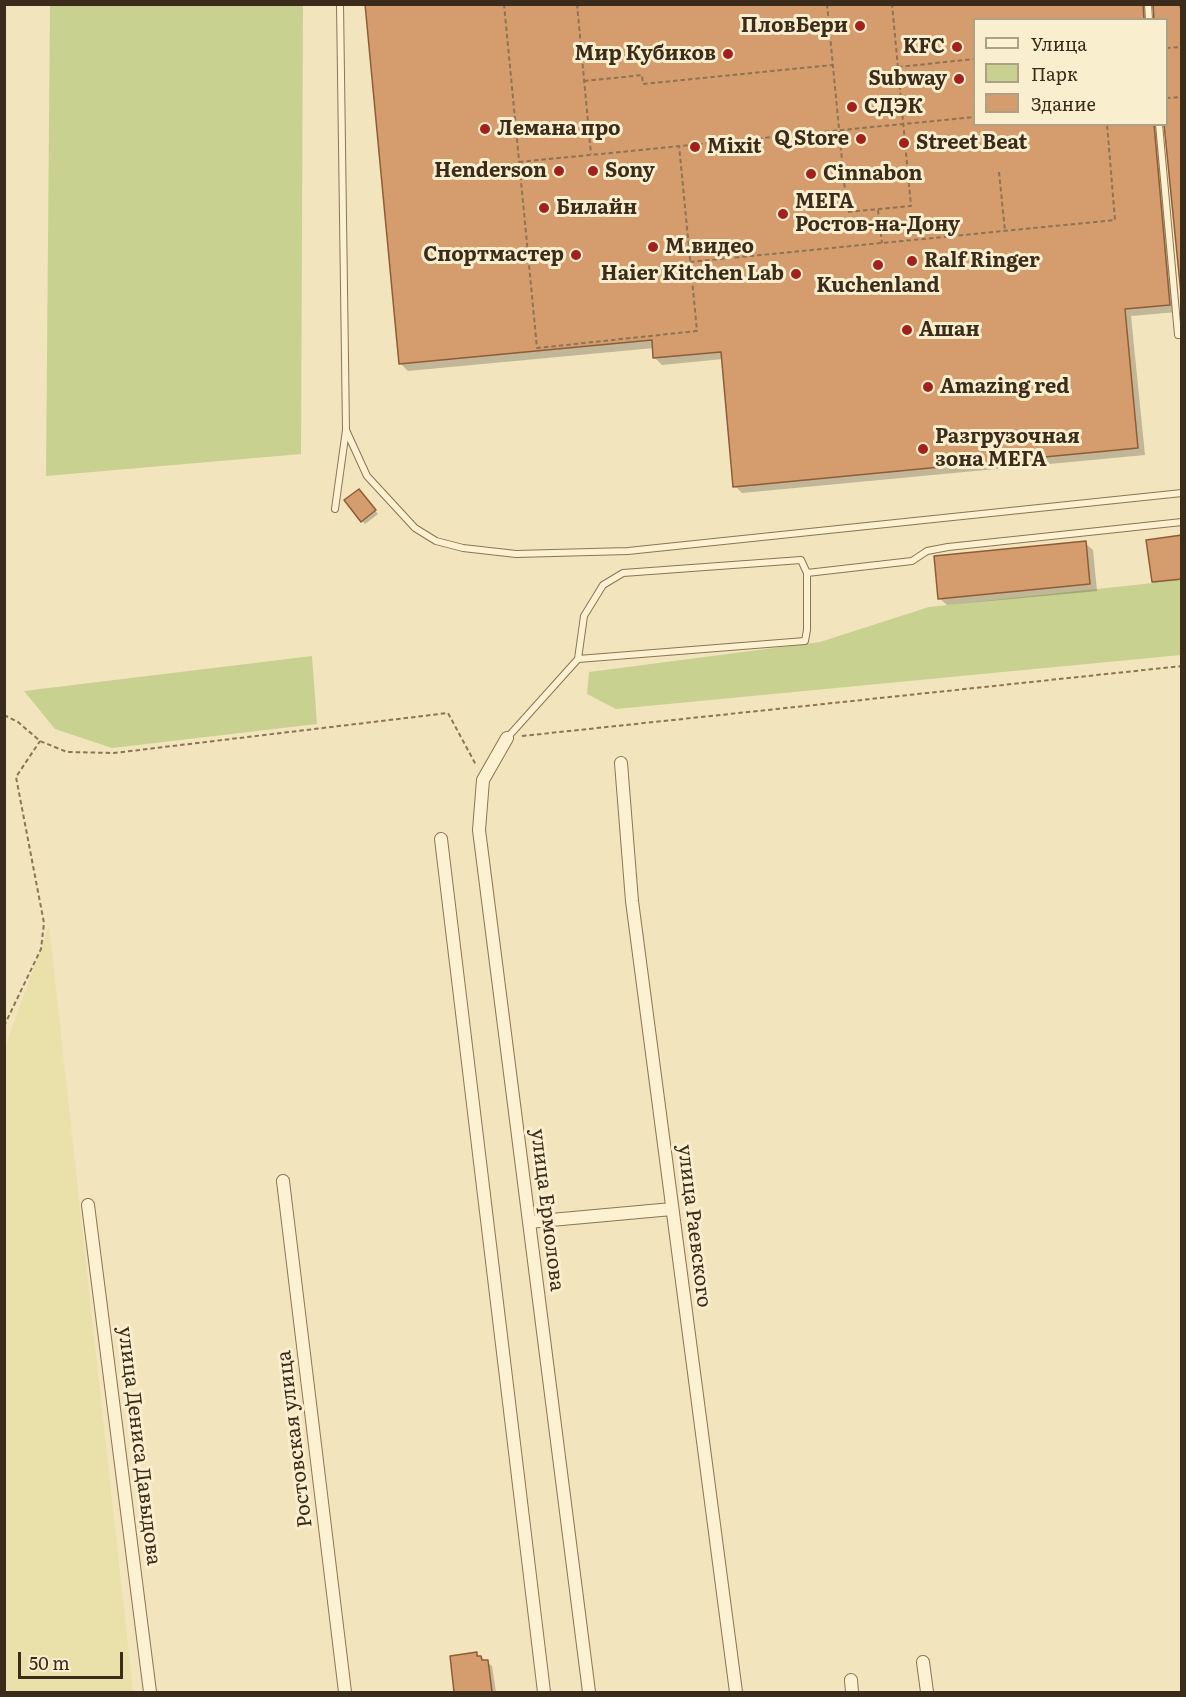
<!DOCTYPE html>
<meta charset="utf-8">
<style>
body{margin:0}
#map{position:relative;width:1186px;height:1697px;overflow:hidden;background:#f2e4bd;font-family:Literata,serif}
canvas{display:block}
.frame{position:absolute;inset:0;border:6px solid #3a2b1a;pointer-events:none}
.legend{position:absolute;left:973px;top:18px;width:195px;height:108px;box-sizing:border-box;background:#f9eecd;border:2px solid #ada085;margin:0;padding:8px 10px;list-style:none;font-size:18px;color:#3a2b1a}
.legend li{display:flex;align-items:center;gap:12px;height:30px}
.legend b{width:30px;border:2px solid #ada085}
.scale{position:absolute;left:18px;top:1652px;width:105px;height:27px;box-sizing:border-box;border:3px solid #3a2b1a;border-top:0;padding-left:8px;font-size:18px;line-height:21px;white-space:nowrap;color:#3a2b1a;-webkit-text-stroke:4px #f9eecd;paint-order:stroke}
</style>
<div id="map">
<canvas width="1186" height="1697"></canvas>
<div class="frame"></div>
<ul class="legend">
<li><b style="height:8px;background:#fcf1d1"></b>Улица</li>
<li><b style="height:16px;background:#c8d190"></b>Парк</li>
<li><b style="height:16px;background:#d59c6e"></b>Здание</li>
</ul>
<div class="scale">50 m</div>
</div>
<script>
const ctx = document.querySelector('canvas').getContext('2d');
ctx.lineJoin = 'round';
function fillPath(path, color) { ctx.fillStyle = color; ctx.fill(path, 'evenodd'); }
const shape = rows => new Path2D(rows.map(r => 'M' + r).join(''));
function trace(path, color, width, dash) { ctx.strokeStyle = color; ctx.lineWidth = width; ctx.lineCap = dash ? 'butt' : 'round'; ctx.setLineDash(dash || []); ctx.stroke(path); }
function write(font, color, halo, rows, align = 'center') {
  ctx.font = font + ' Literata,serif'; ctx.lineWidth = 6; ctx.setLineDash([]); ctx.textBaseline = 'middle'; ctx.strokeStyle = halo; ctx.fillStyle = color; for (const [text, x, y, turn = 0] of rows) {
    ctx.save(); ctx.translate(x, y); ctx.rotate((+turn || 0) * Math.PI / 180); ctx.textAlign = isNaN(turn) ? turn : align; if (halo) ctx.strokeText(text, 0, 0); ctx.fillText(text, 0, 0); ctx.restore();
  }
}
const farmland = shape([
 [49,926,133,1692,5,1692,5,1047]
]);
const green = shape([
 [50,5,303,5,301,454,46,476],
 [1181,580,1181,655,616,709,587,694,589,672,820,642,929,607],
 [312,656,317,724,112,748,55,729,24,691]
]);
const shadow = shape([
 [367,4,1182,4,1182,299,1166,124,1166,20,1155,6,1150,11,1150,20,974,20,974,124,1165,124,1161,132,1177,312,1131,316,1145,455,742,493,735,486,723,359,662,365,655,358,654,348,408,371,401,364],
 [362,494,378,514,365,524,362,521],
 [1182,537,1182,580,1154,583,1153,582],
 [1085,543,1093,550,1097,591,947,605,939,598],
 [476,1654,492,1666,496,1692,456,1692,451,1657]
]);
const building = shape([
 [365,4,1143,4,1144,20,975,20,975,124,1154,124,1170,305,1125,309,1138,448,733,487,721,352,653,358,652,340,399,364,365,4],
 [1153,4,1182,4,1182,304,1164,124,1167,124,1167,20,1154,20,1153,4],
 [359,489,376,510,361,522,344,500,359,489],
 [1182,535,1182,579,1152,582,1146,540,1182,535],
 [1086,541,1090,584,938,599,934,556,1086,541],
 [477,1652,477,1656,481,1656,482,1660,488,1660,492,1692,454,1692,450,1656,477,1652]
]);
const path = shape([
 [504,4,537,348,697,331,679,145],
 [577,4,591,154],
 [827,4,847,212,911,206,892,4],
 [1180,4,1182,19],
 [1166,48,1182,47],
 [898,67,974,59],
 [584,81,642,75,643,84,833,65],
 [1166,98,1182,97],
 [519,162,974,117],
 [999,172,1005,231],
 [878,210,882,243],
 [690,262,1115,220,1107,124],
 [4,715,18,722,40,741,67,752,114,753,448,713,476,765],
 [522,736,1182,666],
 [4,1026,41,949,44,923,16,777,40,741]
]);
const lane = shape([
 [1148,4,1149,20],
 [1159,124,1178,335,1182,335],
 [346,430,367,476,415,528,436,541,463,548,516,554,628,551,1182,493],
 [335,509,346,430,340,4],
 [578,659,805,641,807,630,807,573],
 [507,738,578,659,584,616,603,585,623,573,801,560,807,573,912,561,927,551,948,547,1182,522]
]);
const street = shape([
 [507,738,483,780,479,830,589,1692],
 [621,763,632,901,736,1692],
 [441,839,544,1692],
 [283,1181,345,1692],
 [88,1205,150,1692],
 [529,1222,672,1209],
 [923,1662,927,1692],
 [851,1680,852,1692]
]);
const markers = [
 [860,26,6,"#a2211d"],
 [957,47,6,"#a2211d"],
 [728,54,6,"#a2211d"],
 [959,79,6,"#a2211d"],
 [852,107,6,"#a2211d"],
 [485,129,6,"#a2211d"],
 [861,139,6,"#a2211d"],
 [904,143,6,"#a2211d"],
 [695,147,6,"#a2211d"],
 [559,171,6,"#a2211d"],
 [593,171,6,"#a2211d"],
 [811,174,6,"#a2211d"],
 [544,208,6,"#a2211d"],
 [783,214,6,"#a2211d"],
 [653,247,6,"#a2211d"],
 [576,255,6,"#a2211d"],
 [912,261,6,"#a2211d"],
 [878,265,6,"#a2211d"],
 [796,274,6,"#a2211d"],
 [907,330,6,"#a2211d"],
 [928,387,6,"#a2211d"],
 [923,449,6,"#a2211d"]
];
const poiNames = [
 ["ПловБери",848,26,"right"],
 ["KFC",945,47,"right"],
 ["Мир Кубиков",716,54,"right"],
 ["Subway",947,79,"right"],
 ["СДЭК",864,107],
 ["Лемана про",497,129],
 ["Q Store",849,139,"right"],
 ["Street Beat",916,143],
 ["Mixit",707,147],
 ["Henderson",547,171,"right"],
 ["Sony",605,171],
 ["Cinnabon",823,174],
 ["МЕГА",795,202],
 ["Ростов-на-Дону",795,225],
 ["Билайн",556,208],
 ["М.видео",665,247],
 ["Спортмастер",564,255,"right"],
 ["Ralf Ringer",924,261],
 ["Haier Kitchen Lab",784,274,"right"],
 ["Kuchenland",878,286,"center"],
 ["Ашан",919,330],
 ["Amazing red",940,387],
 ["Разгрузочная",935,437],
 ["зона МЕГА",935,460]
];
const streetNames = [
 ["улица Ермолова",547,1210,83],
 ["улица Раевского",694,1226,83],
 ["Ростовская улица",295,1439,-97],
 ["улица Дениса Давыдова",139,1446,83]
];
fillPath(farmland, '#e9e1a9');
fillPath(green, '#c8d190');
fillPath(shadow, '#0003');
fillPath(building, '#d59c6e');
trace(building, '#8e5c37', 1.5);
trace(lane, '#8c7454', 8);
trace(street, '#8c7454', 14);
trace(path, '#8c7454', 2, [4.5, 3]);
trace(lane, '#fcf1d1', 6);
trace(street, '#fcf1d1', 12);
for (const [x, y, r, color] of markers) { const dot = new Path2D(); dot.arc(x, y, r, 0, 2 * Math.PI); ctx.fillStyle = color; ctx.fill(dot); trace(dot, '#f9eecd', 2); }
write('bold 20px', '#3a2b1a', '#f9eecd', poiNames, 'left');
write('20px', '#3a2b1a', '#f9eecd', streetNames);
</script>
